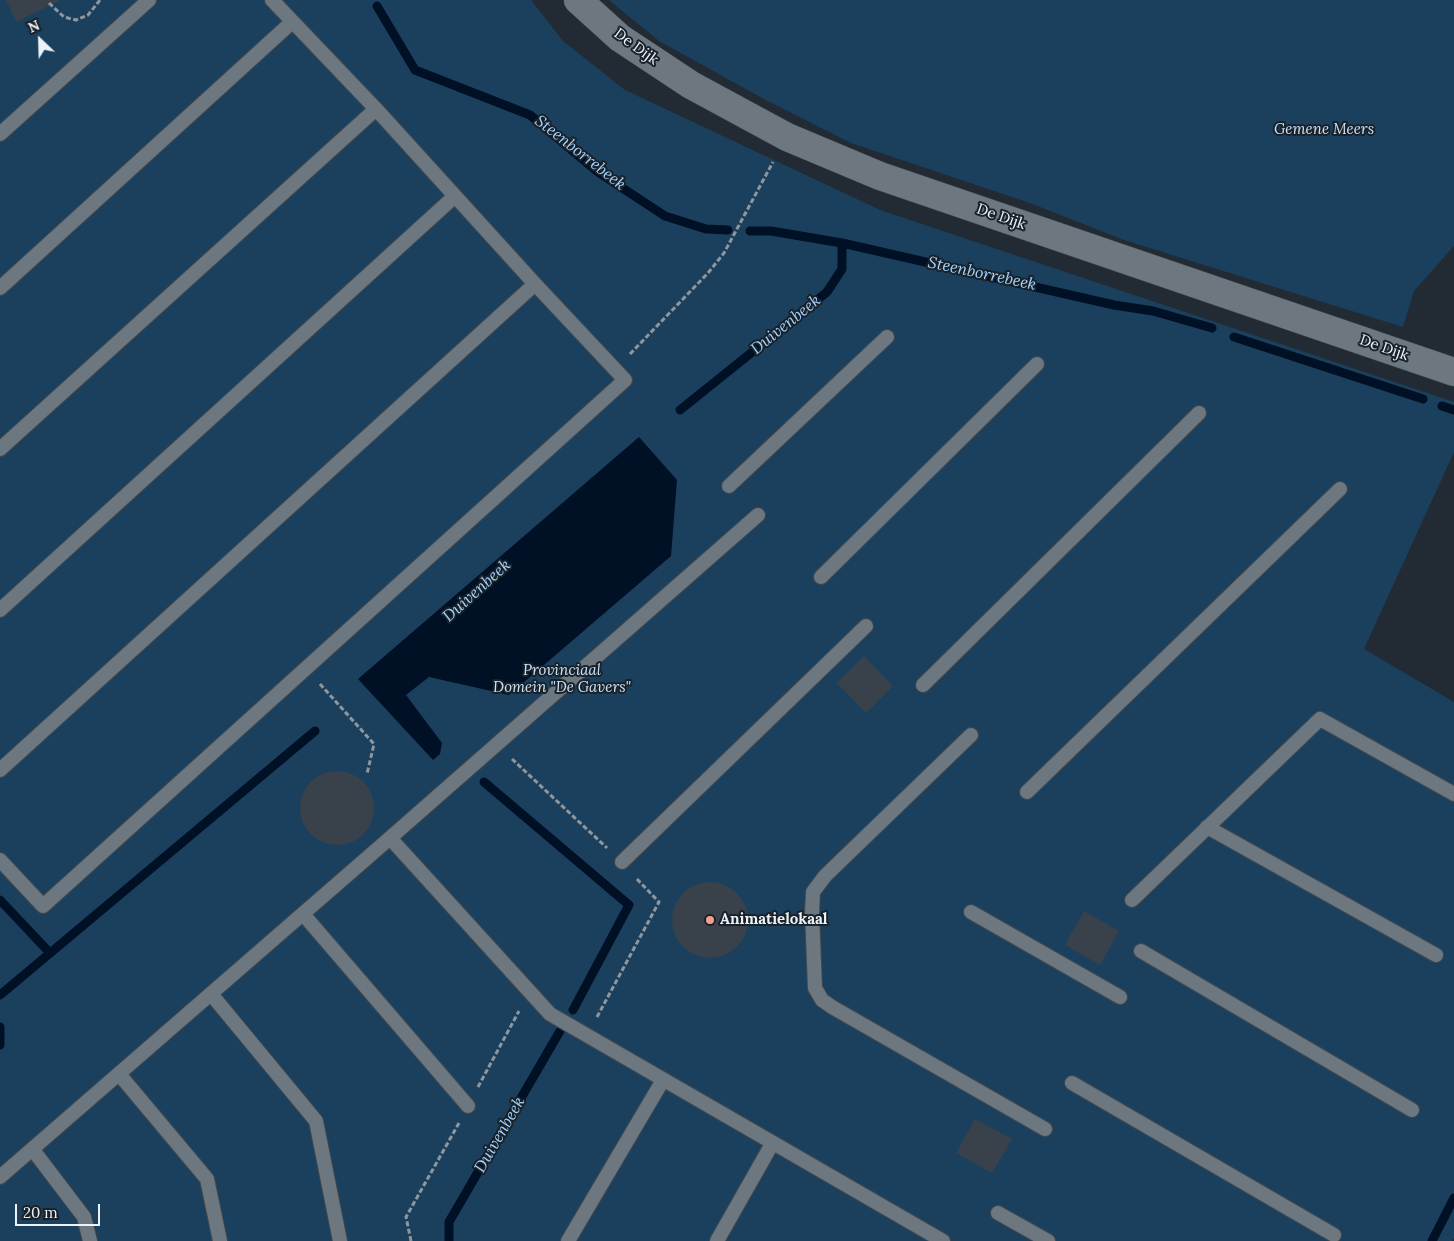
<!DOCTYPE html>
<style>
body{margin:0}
#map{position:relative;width:1454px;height:1241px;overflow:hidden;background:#222b33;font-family:Lora,serif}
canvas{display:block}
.north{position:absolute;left:15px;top:15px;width:50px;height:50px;-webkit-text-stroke:4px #192129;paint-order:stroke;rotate:336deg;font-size:14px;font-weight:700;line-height:20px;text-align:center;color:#ecf2f7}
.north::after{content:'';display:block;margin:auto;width:18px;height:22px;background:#ecf2f7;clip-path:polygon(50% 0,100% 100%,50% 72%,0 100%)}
.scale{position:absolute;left:15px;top:1204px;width:85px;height:22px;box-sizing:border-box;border:2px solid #ecf2f7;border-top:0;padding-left:6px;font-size:15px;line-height:18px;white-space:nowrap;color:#ecf2f7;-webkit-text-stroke:4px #192129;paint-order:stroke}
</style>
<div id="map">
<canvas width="1454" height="1241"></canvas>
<div class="north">N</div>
<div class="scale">20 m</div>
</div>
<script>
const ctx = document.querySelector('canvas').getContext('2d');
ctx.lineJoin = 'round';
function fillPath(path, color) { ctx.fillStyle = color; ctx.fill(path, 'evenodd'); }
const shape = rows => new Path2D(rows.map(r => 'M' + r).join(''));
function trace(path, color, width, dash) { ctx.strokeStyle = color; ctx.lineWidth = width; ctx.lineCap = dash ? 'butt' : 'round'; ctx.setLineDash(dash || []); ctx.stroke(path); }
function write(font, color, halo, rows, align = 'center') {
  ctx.font = font + ' Lora,serif'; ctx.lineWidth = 4; ctx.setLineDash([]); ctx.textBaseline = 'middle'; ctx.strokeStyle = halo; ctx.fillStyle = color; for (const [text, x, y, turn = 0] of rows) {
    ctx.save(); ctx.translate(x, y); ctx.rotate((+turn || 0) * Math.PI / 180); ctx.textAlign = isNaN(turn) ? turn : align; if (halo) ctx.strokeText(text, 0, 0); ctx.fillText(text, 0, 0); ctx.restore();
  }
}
const green = shape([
 [0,0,531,0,563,41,625,90,880,210,1454,402,1454,452,1364,649,1454,702,1454,1238,1452,1241,0,1241],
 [609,0,1454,0,1454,246,1414,291,1403,327,1124,240,1030,203,851,143,764,99,659,41]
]);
const water = shape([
 [639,437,677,480,671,556,509,695,429,677,406,695,442,743,440,754,433,760,358,679]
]);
const stream = shape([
 [377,6,415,70,530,115,598,172,665,216,706,229,728,230],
 [750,231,771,231,842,243,1114,305,1153,311,1212,328],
 [1234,337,1423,399],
 [1442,406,1454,410],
 [680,410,827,292,842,269,842,243],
 [484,782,629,905,573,1010],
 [0,900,50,953],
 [0,995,315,731],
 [0,1027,0,1045],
 [449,1241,449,1222,560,1031],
 [1432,1241,1454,1198]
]);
const building = shape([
 [6,0,58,0,59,1,16,22],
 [864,656,893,686,866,713,837,683],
 '300 808a37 37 0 1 1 74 0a37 37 0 1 1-74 0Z',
 '672 920a38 38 0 1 1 76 0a38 38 0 1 1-76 0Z',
 [1084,911,1119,931,1100,965,1065,945],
 [975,1119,1012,1139,992,1173,956,1153]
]);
const path = shape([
 [49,3,64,17,76,20,88,15,100,0],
 [630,354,708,273,724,253,773,162],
 [320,684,374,744,367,774],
 [512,759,607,848],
 [597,1017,659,902,636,878],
 [478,1087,519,1011],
 [411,1241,406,1217,459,1123]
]);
const service = shape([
 [0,134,149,0],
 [0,288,292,22],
 [0,449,376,109],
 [729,486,887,337],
 [821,577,1037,364],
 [0,610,455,196],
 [923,685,1199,413],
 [971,735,825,876,813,892,812,913,815,988,822,1000,832,1007,1045,1129],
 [0,770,535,284],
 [1027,792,1340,489],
 [1207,827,1436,955],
 [390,838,550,1014,943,1241],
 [0,860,43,906,625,380,535,284,376,109,272,0],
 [622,862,866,626],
 [1132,900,1320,719,1454,794],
 [971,912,1120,997],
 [303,914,468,1106],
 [1141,951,1412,1110],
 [211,994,316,1121,340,1241],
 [119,1074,207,1179,220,1241],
 [1072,1083,1334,1235],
 [33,1150,84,1217,90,1241],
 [0,1177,390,838,758,515],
 [998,1213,1048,1241],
 [568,1241,663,1080],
 [717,1241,772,1144]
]);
const tertiary = shape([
 [578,0,620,38,691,85,787,137,880,176,1454,372]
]);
const markers = [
 [710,920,5,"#f59d8e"]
];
const streetNames = [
 ["De Dijk",636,47,36],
 ["De Dijk",1001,217,19],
 ["De Dijk",1384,348,19]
];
const parkNames = [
 ["Gemene Meers",1324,130],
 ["Provinciaal",562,671],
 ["Domein \"De Gavers\"",562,688]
];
const poiNames = [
 ["Animatielokaal",720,920]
];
const waterNames = [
 ["Steenborrebeek",580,153,38],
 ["Steenborrebeek",982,274,12],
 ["Duivenbeek",786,325,-39],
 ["Duivenbeek",477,591,-42],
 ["Duivenbeek",500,1135,-60]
];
fillPath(green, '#1b405e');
fillPath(water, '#001025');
trace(stream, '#001025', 9);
fillPath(building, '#39424a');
trace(service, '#41494f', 16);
trace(tertiary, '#41494f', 29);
trace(path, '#8f979d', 3, [5, 2.5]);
trace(service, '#6d7780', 14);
trace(tertiary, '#6d7780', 28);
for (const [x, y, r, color] of markers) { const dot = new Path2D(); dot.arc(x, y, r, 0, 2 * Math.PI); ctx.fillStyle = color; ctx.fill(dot); trace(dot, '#192129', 2); }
write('15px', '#ecf2f7', '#192129', streetNames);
write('italic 15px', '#cbe2f8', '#192129', parkNames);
write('bold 15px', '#ecf2f7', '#192129', poiNames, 'left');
write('italic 16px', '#a3d3fe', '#192129', waterNames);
</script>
